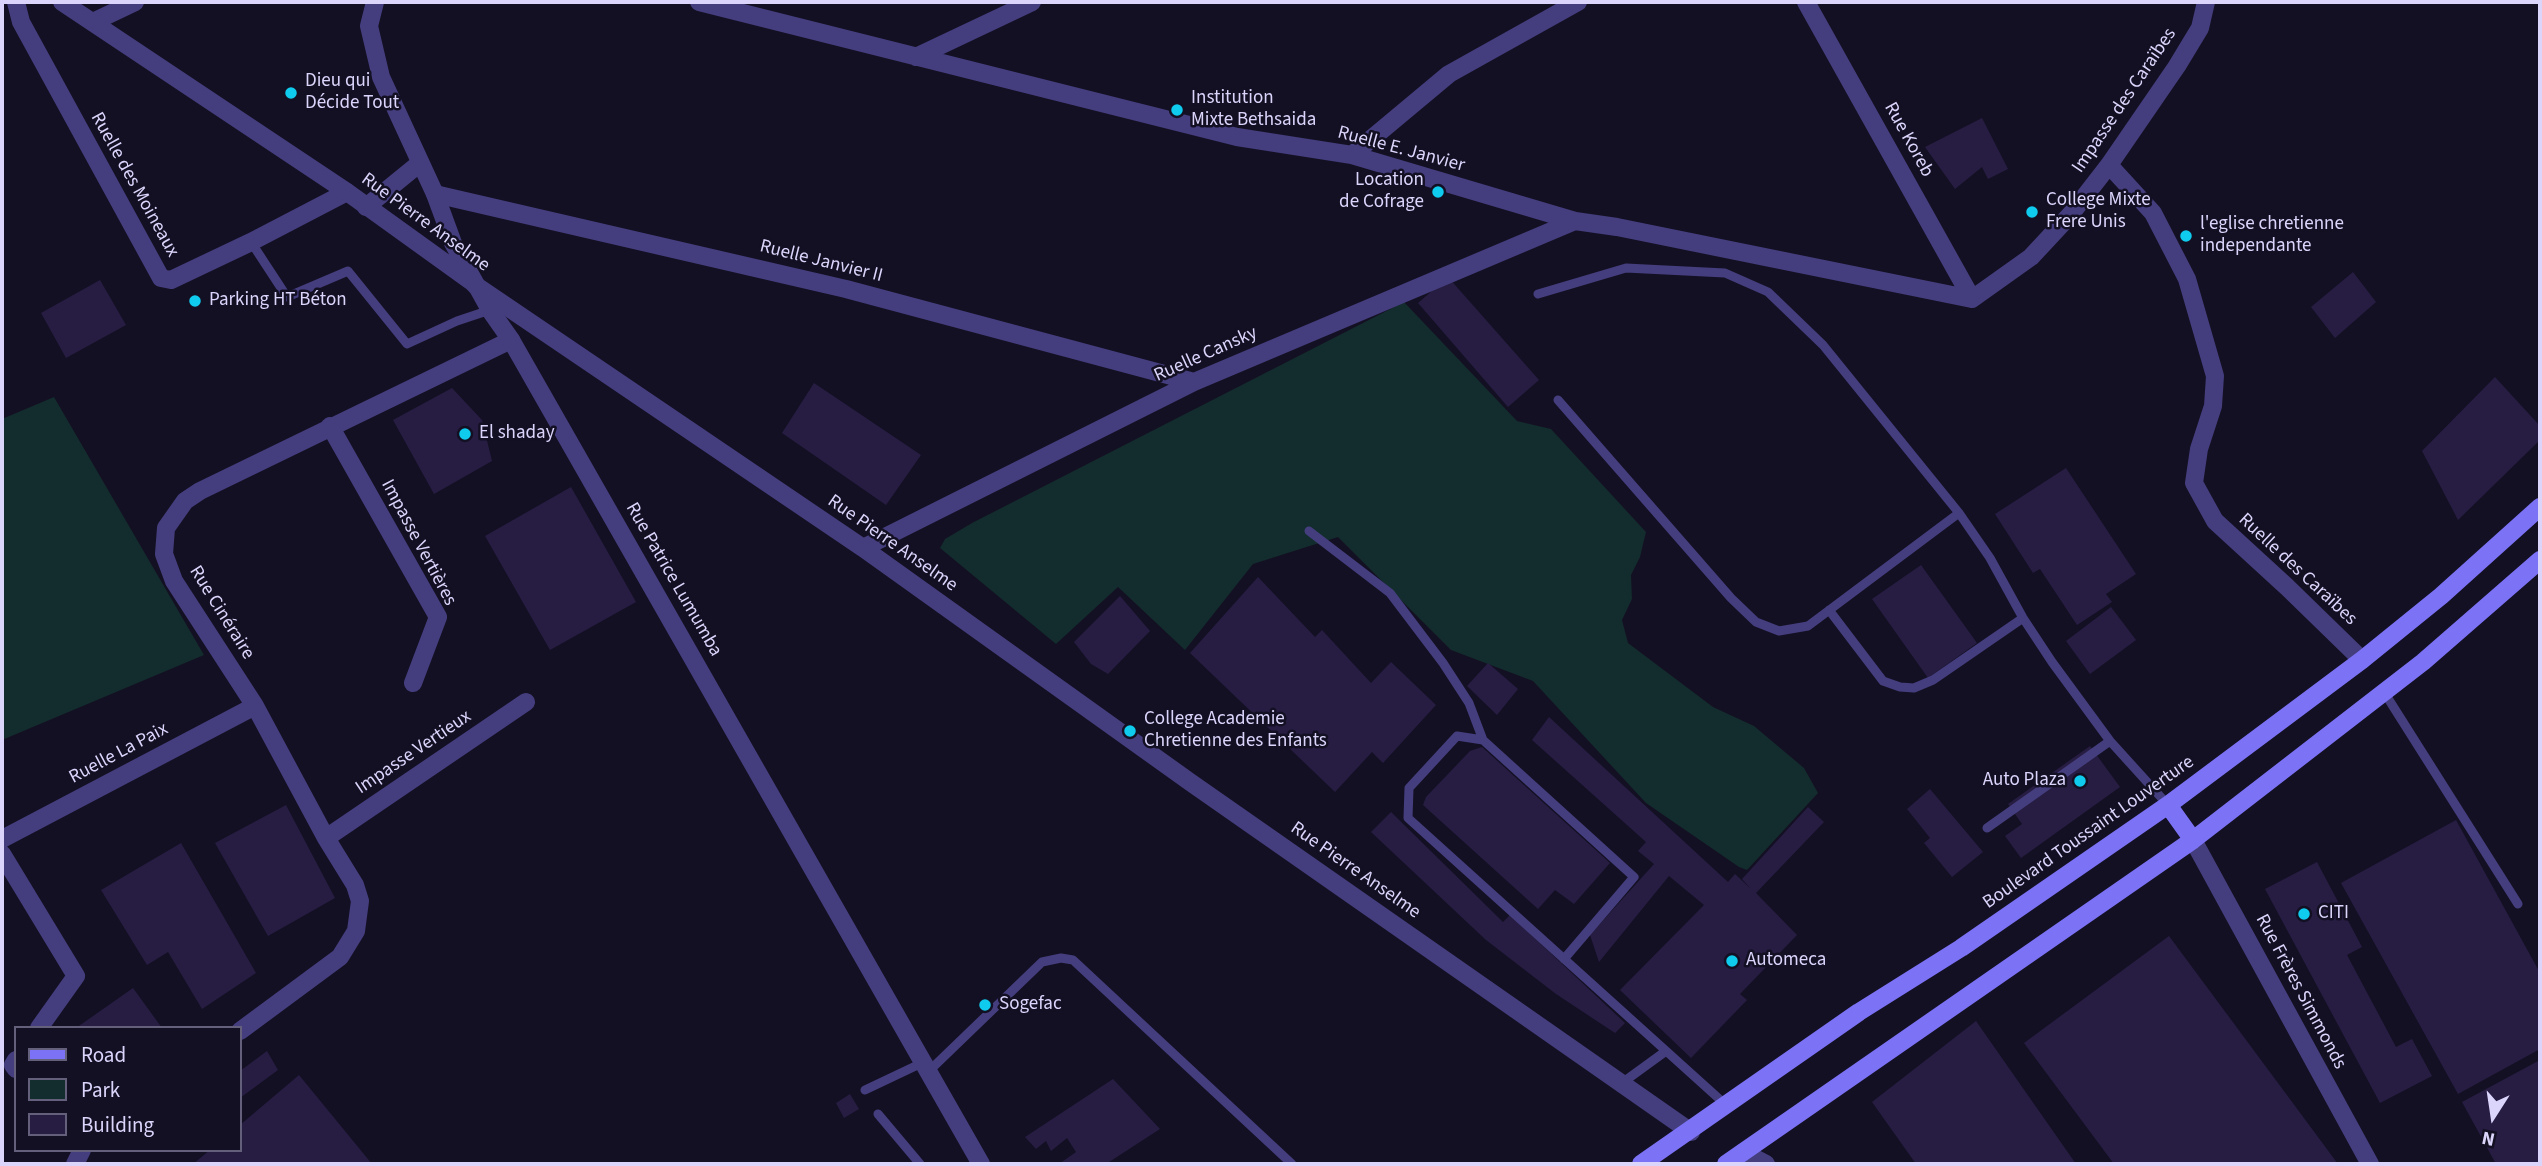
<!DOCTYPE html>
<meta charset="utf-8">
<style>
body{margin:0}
#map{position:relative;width:2542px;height:1166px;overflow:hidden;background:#141023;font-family:"Source Sans 3",sans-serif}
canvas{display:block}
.frame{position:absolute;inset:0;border:4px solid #dbd5fc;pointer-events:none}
.legend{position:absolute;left:14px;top:1026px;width:228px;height:126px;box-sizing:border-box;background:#141023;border:2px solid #645f7a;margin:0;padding:9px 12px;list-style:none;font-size:21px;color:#dbd5fc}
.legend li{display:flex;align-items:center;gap:14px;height:35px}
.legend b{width:35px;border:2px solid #645f7a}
.north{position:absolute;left:2458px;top:1082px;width:70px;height:70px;-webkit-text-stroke:5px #141023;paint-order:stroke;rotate:192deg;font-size:19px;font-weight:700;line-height:28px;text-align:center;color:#dbd5fc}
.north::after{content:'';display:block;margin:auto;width:24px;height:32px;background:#dbd5fc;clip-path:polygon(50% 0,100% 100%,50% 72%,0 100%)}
</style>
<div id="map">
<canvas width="2542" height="1166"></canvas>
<div class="frame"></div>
<ul class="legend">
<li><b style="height:9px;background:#7c72f6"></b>Road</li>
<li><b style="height:19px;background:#132c2d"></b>Park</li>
<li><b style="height:19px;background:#271d43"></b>Building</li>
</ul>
<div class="north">N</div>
</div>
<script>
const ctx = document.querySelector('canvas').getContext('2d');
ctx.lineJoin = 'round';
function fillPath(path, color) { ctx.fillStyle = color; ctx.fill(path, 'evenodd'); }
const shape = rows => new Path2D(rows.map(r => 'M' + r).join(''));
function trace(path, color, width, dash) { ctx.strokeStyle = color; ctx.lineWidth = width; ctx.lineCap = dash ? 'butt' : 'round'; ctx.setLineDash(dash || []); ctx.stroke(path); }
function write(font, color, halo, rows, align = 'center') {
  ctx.font = font + ' "Source Sans 3",sans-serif'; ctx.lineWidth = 5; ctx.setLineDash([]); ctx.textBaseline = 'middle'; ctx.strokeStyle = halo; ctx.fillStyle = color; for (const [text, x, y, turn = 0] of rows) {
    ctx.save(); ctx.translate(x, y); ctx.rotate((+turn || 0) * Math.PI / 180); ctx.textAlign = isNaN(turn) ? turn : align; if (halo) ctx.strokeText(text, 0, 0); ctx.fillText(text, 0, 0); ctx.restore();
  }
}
const green = shape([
 [1404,302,1517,421,1551,429,1646,532,1640,557,1631,575,1632,599,1622,620,1628,643,1713,707,1754,726,1804,768,1818,793,1747,870,1739,867,1646,803,1533,681,1451,650,1338,537,1253,564,1185,650,1118,587,1056,644,940,548,945,539,972,523],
 [54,397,204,655,2,740,2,419]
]);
const building = shape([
 [1982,118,2008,169,1988,179,1982,167,1955,189,1925,147],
 [2353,272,2376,302,2335,338,2311,307],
 [1448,277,1539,380,1508,407,1418,303],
 [100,280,126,325,66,358,41,313],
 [2495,377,2540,426,2540,440,2458,520,2422,451],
 [814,383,921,455,886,505,782,433],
 [452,388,482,420,492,461,434,494,393,420],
 [2066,468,2136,574,2106,594,2112,602,2077,625,2040,569,2033,573,1995,514],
 [571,487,636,602,550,650,485,536],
 [1921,565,1977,643,1928,678,1872,599],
 [1258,577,1315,637,1322,630,1371,683,1391,662,1436,705,1383,763,1372,752,1335,792,1190,653],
 [1120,596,1150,631,1108,674,1091,664,1074,642],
 [2111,607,2136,640,2090,674,2066,641],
 [1488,663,1518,689,1497,715,1467,686],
 [1549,717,1728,882,1735,874,1751,889,1742,879,1808,807,1824,822,1756,893,1797,935,1740,994,1747,1000,1691,1058,1620,990,1704,905,1669,876,1599,962,1590,935,1654,864,1638,851,1646,842,1532,740],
 [2090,746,2120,787,2021,858,2005,836,2022,824,2008,804],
 [1482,747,1610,863,1574,904,1555,890,1538,909,1423,805,1426,797,1470,751],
 [1930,789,1983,852,1952,877,1924,843,1930,838,1907,809],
 [286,805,335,898,268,936,215,843],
 [1391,812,1503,922,1510,915,1625,1023,1615,1033,1556,994,1486,940,1371,832],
 [2456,820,2540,973,2540,1049,2458,1094,2341,883],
 [181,843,256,973,202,1009,168,952,147,965,101,890],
 [2317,862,2362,947,2347,955,2396,1047,2412,1039,2432,1076,2380,1103,2265,889],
 [2169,936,2338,1164,2114,1164,2024,1043],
 [133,988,162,1028,76,1028],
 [1976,1021,2076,1164,1916,1164,1872,1102],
 [267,1051,278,1070,240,1098,240,1071],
 [2540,1060,2540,1164,2496,1164,2462,1102],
 [299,1075,372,1164,193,1164,210,1150,240,1150,240,1125],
 [1113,1079,1160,1129,1106,1164,1059,1164,1076,1152,1067,1138,1051,1151,1046,1141,1036,1149,1025,1137],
 [850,1094,859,1109,844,1118,836,1103]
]);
const service = shape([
 [251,242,287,297,348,271,407,344,457,321,490,310],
 [1538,294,1626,268,1725,273,1768,292,1823,345,1959,513,1990,558,2023,618,2052,662,2110,741,2168,805],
 [1558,400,1731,598,1756,622,1779,631,1808,626,1959,513],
 [1309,531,1390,593,1443,663,1469,703,1483,740],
 [1829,610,1883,681,1900,687,1914,688,1933,680,2023,618],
 [2384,692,2518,904],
 [1987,828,2110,741],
 [1564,959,1634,877,1483,740,1457,736,1409,788,1408,818,1726,1105],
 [929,1071,1042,962,1061,958,1073,960,1292,1164],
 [1622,1083,1666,1051],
 [865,1090,924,1062],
 [878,1114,920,1164]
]);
const minor = shape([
 [16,2,21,22,161,278,171,280,251,242,347,192],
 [699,2,1237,137,1352,155,1575,221,1617,227,1972,299],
 [1806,2,1972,299],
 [93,22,135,2],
 [916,57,1032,2],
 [1352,155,1449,74,1578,2],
 [2109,165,2153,213,2187,279,2215,376,2213,406,2199,449,2194,483,2215,521,2287,587,2362,660],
 [435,194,846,289,1194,382],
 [366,207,420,163],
 [475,285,863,548,1190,782,1691,1132],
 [1972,299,2031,257,2071,214,2109,165,2177,66,2200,28,2206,2],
 [330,426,438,617,413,683],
 [863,548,1194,382,1575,221],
 [326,838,526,702],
 [2,839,255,706],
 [2193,840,2370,1164],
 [2,854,76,976,39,1028],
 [240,1031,340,957,356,931,360,901,355,885,326,838,255,706,174,581,164,554,166,528,185,501,200,491,511,340],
 [16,1060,13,1065,16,1069],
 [1743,1152,1766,1164],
 [75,1164,82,1150]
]);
const tertiary = shape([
 [62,2,347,192,472,282],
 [375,2,369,26,381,77,435,194,453,243,490,310,511,340,981,1164]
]);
const secondary = shape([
 [2168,805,2193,840],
 [1641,1164,1859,1012,1961,948,2168,805,2362,660,2441,596,2540,507],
 [1726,1164,2193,840,2423,662,2540,560]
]);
const markers = [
 [291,93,7,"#0fccee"],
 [1177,110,7,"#0fccee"],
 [1438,192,7,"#0fccee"],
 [2032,212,7,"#0fccee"],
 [2186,236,7,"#0fccee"],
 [195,301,7,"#0fccee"],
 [465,434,7,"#0fccee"],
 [1130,731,7,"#0fccee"],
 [2080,781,7,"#0fccee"],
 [2304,914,7,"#0fccee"],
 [1732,961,7,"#0fccee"],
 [985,1005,7,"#0fccee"]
];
const poiNames = [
 ["Dieu qui",305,82],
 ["Décide Tout",305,104],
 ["Institution",1191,99],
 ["Mixte Bethsaida",1191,121],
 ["Location",1424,181,"right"],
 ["de Cofrage",1424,203,"right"],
 ["College Mixte",2046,201],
 ["Frere Unis",2046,223],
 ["l'eglise chretienne",2200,225],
 ["independante",2200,247],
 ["Parking HT Béton",209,301],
 ["El shaday",479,434],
 ["College Academie",1144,720],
 ["Chretienne des Enfants",1144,742],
 ["Auto Plaza",2066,781,"right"],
 ["CITI",2318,914],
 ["Automeca",1746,961],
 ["Sogefac",999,1005]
];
const streetNames = [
 ["Impasse des Caraïbes",2125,101,-56],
 ["Rue Koreb",1908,140,61],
 ["Ruelle E. Janvier",1401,150,15],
 ["Ruelle des Moineaux",134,185,61],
 ["Rue Pierre Anselme",425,223,36],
 ["Ruelle Janvier II",821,262,14],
 ["Ruelle Cansky",1206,355,-24],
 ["Impasse Vertières",418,543,62],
 ["Rue Pierre Anselme",892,544,35],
 ["Ruelle des Caraïbes",2297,570,43],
 ["Rue Patrice Lumumba",673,580,60],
 ["Rue Cinéraire",221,613,58],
 ["Impasse Vertieux",414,753,-34],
 ["Ruelle La Paix",119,754,-28],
 ["Boulevard Toussaint Louverture",2089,833,-35],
 ["Rue Pierre Anselme",1355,871,35],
 ["Rue Frères Simmonds",2300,992,62]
];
fillPath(green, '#132c2d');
fillPath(building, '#271d43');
trace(service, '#443e7f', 9);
trace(minor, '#443e7f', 18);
trace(tertiary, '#443e7f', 18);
trace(secondary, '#7c72f6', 18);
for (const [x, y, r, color] of markers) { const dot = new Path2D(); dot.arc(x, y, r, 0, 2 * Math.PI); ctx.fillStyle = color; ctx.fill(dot); trace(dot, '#141023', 2.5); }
write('19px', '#dbd5fc', '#141023', poiNames, 'left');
write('19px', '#dbd5fc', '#141023', streetNames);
</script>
